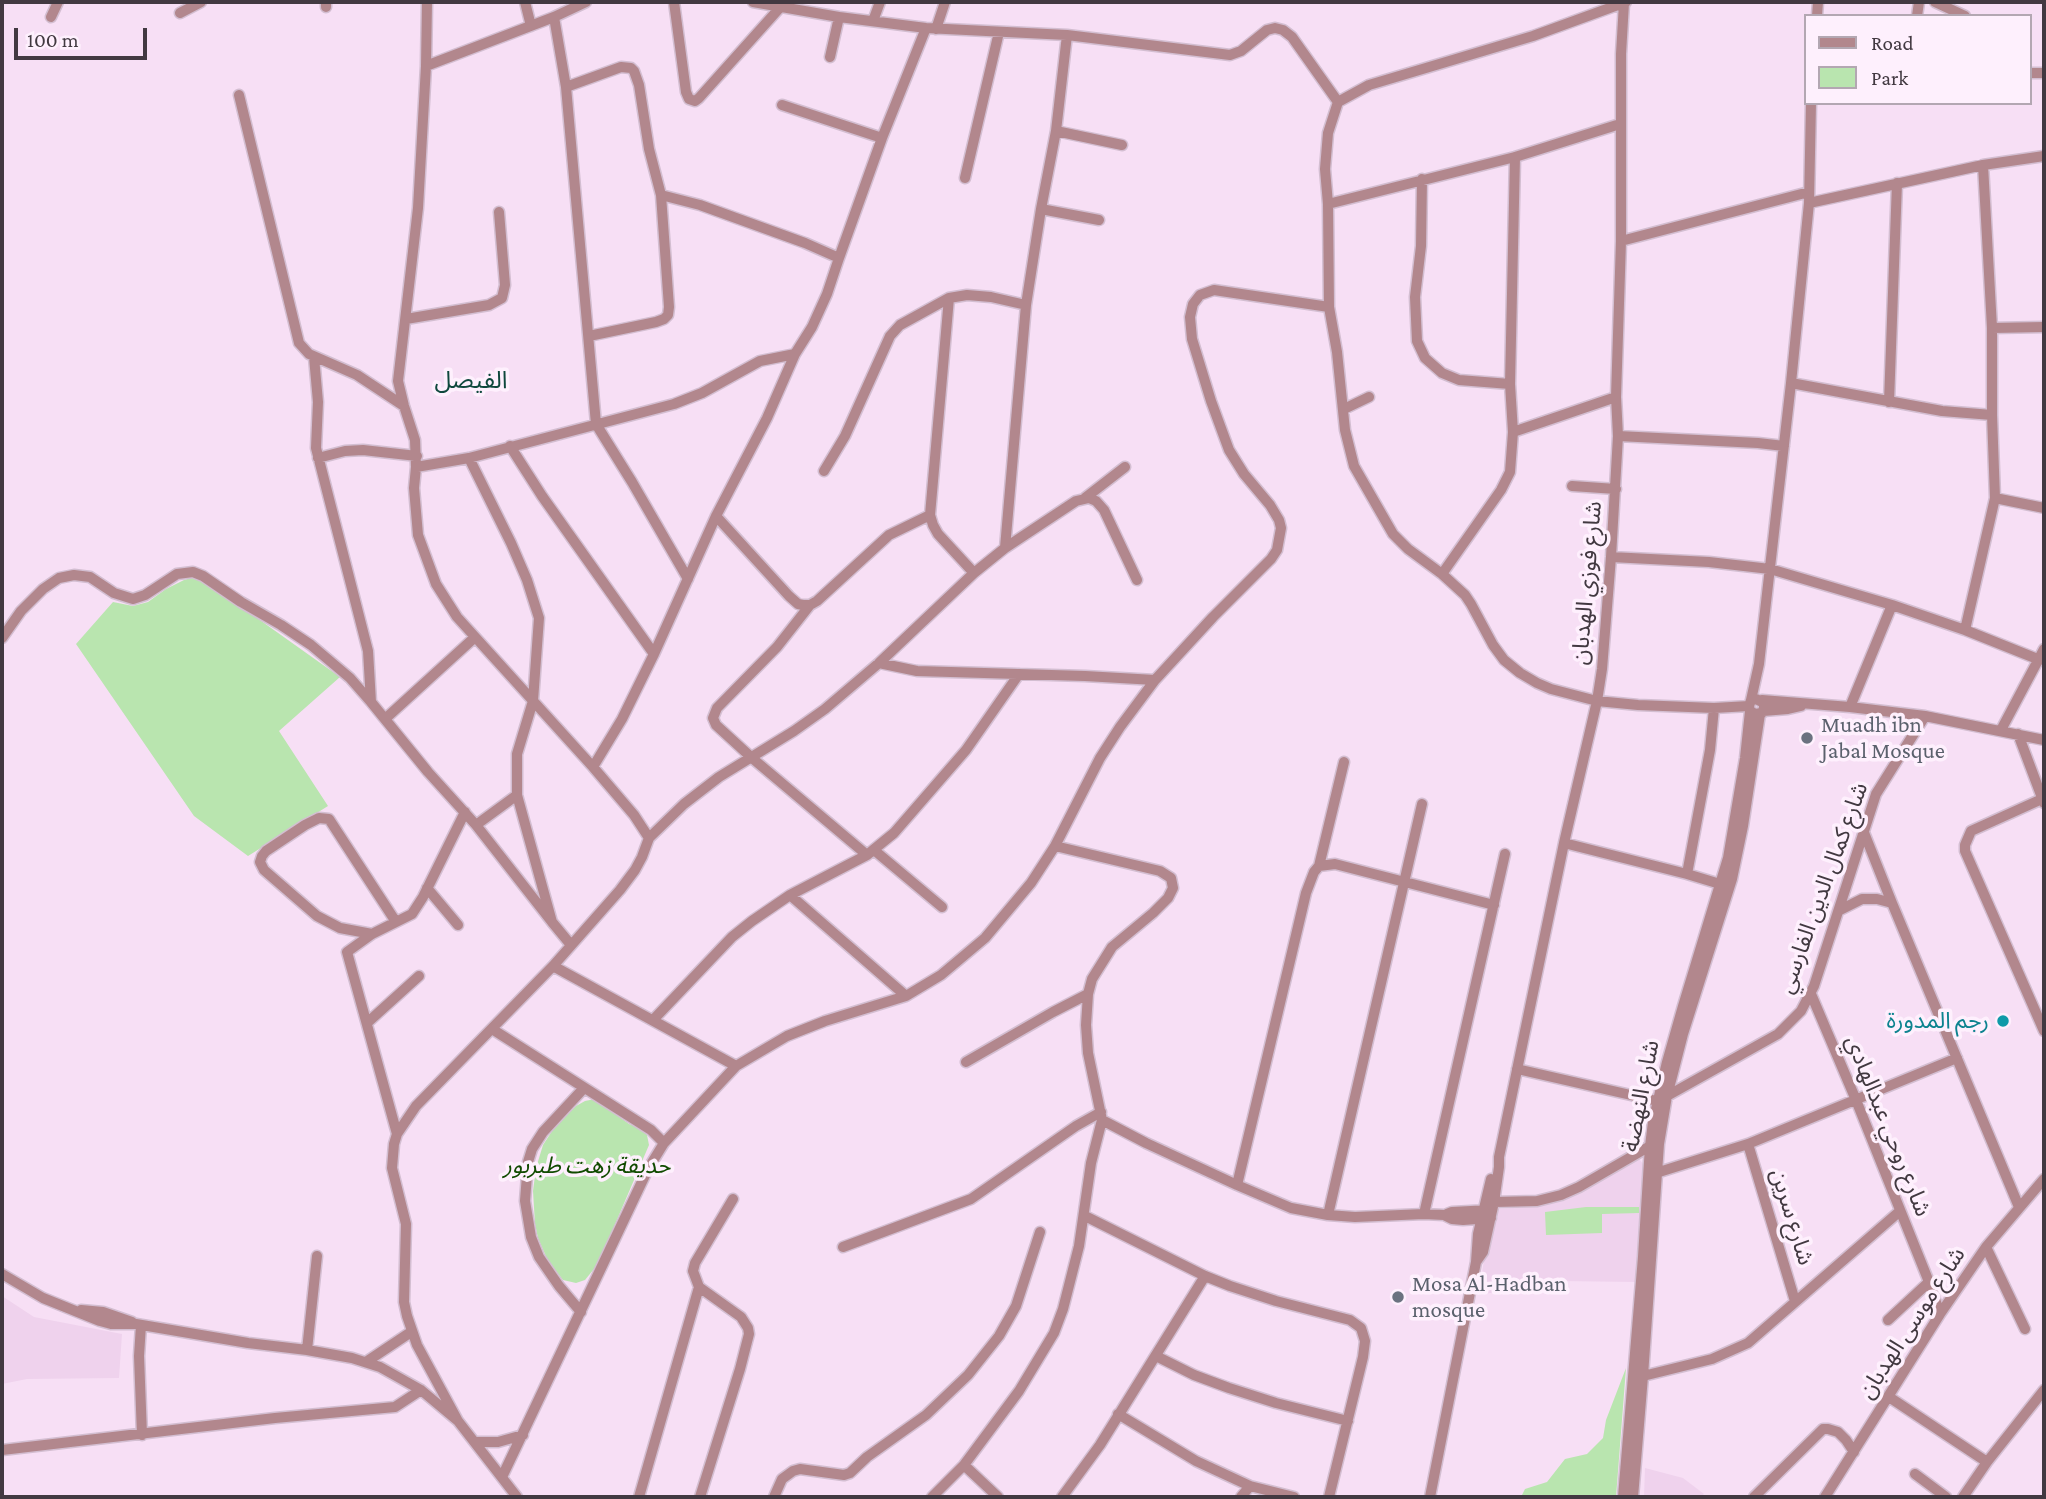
<!DOCTYPE html>
<meta charset="utf-8">
<style>
body{margin:0}
#map{position:relative;width:2046px;height:1499px;overflow:hidden;background:#f7dff5;font-family:"Crimson Pro",serif}
canvas{display:block}
.frame{position:absolute;inset:0;border:4px solid #423941;pointer-events:none}
.legend{position:absolute;left:1804px;top:14px;width:228px;height:91px;box-sizing:border-box;background:#fef0fd;border:2px solid #b3a7b2;margin:0;padding:9px 12px;list-style:none;font-size:21px;color:#423941}
.legend li{display:flex;align-items:center;gap:14px;height:35px}
.legend b{width:35px;border:2px solid #b3a7b2}
.scale{position:absolute;left:14px;top:28px;width:133px;height:32px;box-sizing:border-box;border:4px solid #423941;border-top:0;padding-left:9px;font-size:21px;line-height:24px;white-space:nowrap;color:#423941;-webkit-text-stroke:5px #fef0fd;paint-order:stroke}
</style>
<div id="map">
<canvas width="2046" height="1499"></canvas>
<div class="frame"></div>
<ul class="legend">
<li><b style="height:9px;background:#b2878d"></b>Road</li>
<li><b style="height:19px;background:#b9e5af"></b>Park</li>
</ul>
<div class="scale">100 m</div>
</div>
<script>
const ctx = document.querySelector('canvas').getContext('2d');
ctx.lineJoin = 'round';
function fillPath(path, color) { ctx.fillStyle = color; ctx.fill(path, 'evenodd'); }
const shape = rows => new Path2D(rows.map(r => 'M' + r).join(''));
function trace(path, color, width, dash) { ctx.strokeStyle = color; ctx.lineWidth = width; ctx.lineCap = dash ? 'butt' : 'round'; ctx.setLineDash(dash || []); ctx.stroke(path); }
function write(font, color, halo, rows, align = 'center') {
  ctx.font = font + ' "Crimson Pro","Noto Sans Arabic",serif'; ctx.lineWidth = 7; ctx.setLineDash([]); ctx.textBaseline = 'middle'; ctx.strokeStyle = halo; ctx.fillStyle = color; for (const [text, x, y, turn = 0] of rows) {
    ctx.save(); ctx.translate(x, y); ctx.rotate((+turn || 0) * Math.PI / 180); ctx.textAlign = isNaN(turn) ? turn : align; if (halo) ctx.strokeText(text, 0, 0); ctx.fillText(text, 0, 0); ctx.restore();
  }
}
const built = shape([
 [1634,1158,1639,1159,1646,1167,1637,1282,1559,1281,1479,1295,1485,1252,1494,1214,1498,1209,1540,1206],
 [2,1296,34,1317,122,1334,119,1378,27,1379,2,1384],
 [1645,1468,1683,1478,1704,1494,1701,1497,1644,1497]
]);
const green = shape([
 [198,576,340,677,279,731,328,806,248,856,194,816,76,644,113,602,133,606,148,602,166,589,184,580],
 [595,1099,629,1124,639,1128,647,1135,649,1145,598,1264,585,1280,576,1283,563,1280,548,1261,538,1238,535,1224,533,1191,536,1168,543,1145,554,1128,576,1106,585,1101],
 [1586,1207,1639,1207,1639,1213,1602,1214,1602,1233,1546,1235,1545,1212],
 [1626,1368,1616,1497,1521,1497,1525,1489,1547,1482,1565,1459,1587,1454,1603,1438,1606,1420]
]);
const minor = shape([
 [427,2,426,66,418,208,398,381,404,406,415,440,416,467,414,488,418,535,436,584,457,617,593,767,634,815,649,838,642,857,635,870,620,890,553,966,416,1106,397,1134,394,1144,392,1168,406,1224,404,1302,407,1316,417,1345,458,1421],
 [525,2,531,26],
 [674,2,686,92,689,99,695,101,699,98,785,2],
 [753,2,839,17,926,28,1067,35,1230,55,1241,51,1267,30,1275,28,1283,30,1292,37,1338,102],
 [1626,2,1533,36,1369,85,1338,102,1328,133,1325,169,1328,204,1329,307,1337,352,1345,430,1354,466,1393,534,1408,549,1442,574,1465,595,1471,604,1493,645,1504,660,1520,673,1537,683,1551,689,1597,701,1638,705,1714,708,1749,706,1751,700,1756,699,1764,703,1764,708,1762,713,1755,714,1750,711,1749,706],
 [1935,2,1965,16],
 [326,7,326,2],
 [180,13,201,2],
 [1817,16,1818,2],
 [1917,16,1919,2],
 [51,17,58,2],
 [554,17,566,87,596,424,632,482,688,579],
 [873,21,880,2],
 [936,29,945,2],
 [830,57,839,17],
 [426,66,554,17,586,2],
 [2030,73,2044,73],
 [566,87,621,67,631,68,634,71,639,85,649,149,661,195],
 [239,95,299,343,309,354,357,375,404,406],
 [782,105,882,138],
 [1056,131,1122,145],
 [965,178,999,32],
 [1422,179,1421,246,1415,297,1417,341,1425,358,1442,373,1459,380,1510,384],
 [1809,203,1983,165,2044,156],
 [1328,204,1515,157,1620,124],
 [1041,209,1099,220],
 [1621,241,1809,192],
 [839,258,882,138,926,28],
 [949,298,930,515,933,525,938,534,974,573],
 [406,319,489,305,502,298,505,285,499,212],
 [1992,328,2044,327],
 [589,336,656,322,664,319,668,315,669,307,661,195,700,205,805,243,839,258,827,294,812,327,795,354,767,418,716,516,654,654,622,719,593,767],
 [314,357,318,402,316,448,368,651,371,702,428,772,476,825,552,922],
 [1791,383,1942,411,1992,415],
 [1889,402,1897,183],
 [1344,409,1369,397],
 [1513,432,1616,397],
 [1618,436,1758,443,1784,446],
 [510,446,542,496,654,654],
 [318,458,345,451,363,450,417,456],
 [469,458,511,543,527,580,539,618,533,701,517,754,517,795,552,922,571,945],
 [416,467,469,458,674,404,702,393,760,361,795,354],
 [824,471,845,436,890,336,900,325,949,298,967,295,991,297,1026,305],
 [1572,486,1616,489],
 [1085,498,1125,467],
 [1995,498,2044,508],
 [716,516,789,596,798,604,803,605,810,605,817,601,889,535,930,515],
 [1005,548,1026,305,1041,209,1056,131,1067,35],
 [1611,557,1709,562,1770,569,1892,605,1965,630,2040,660],
 [1442,574,1501,490,1510,472,1513,432,1510,384,1515,157],
 [810,605,777,647,717,708,713,718,716,725,752,758,867,855],
 [1965,630,1995,498,1992,415,1992,328,1983,165],
 [2,638,21,611,43,589,59,578,74,575,90,577,114,593,133,599,145,595,177,574,193,572,203,576,241,602,281,625,311,645,350,678,371,702],
 [879,663,917,671,1085,676,1155,680],
 [1751,700,1759,664,1791,383,1809,203,1811,103],
 [1762,700,1850,707,1925,716,2044,740],
 [1850,707,1892,605],
 [1763,711,1788,709,1801,706],
 [385,719,474,638],
 [2001,730,2044,649],
 [2018,734,2044,803],
 [2042,799,1971,831,1965,845,1965,851,2044,1031],
 [476,825,517,795],
 [1863,830,1892,903,2019,1207],
 [649,838,684,804,719,777,794,731,825,709,879,663,974,573,1005,548,1076,501,1089,498,1096,501,1104,510,1137,580],
 [1564,843,1687,874,1720,884],
 [874,850,942,907],
 [1319,866,1335,864,1494,905],
 [1687,874,1710,750,1714,708],
 [427,888,458,925],
 [790,895,906,996],
 [1840,910,1862,899,1877,899,1892,903],
 [372,934,340,928,317,916,264,870,260,862,262,856,266,851,305,825,319,818,329,819,396,922],
 [553,966,736,1066],
 [1811,994,1856,1100,1929,1282,1940,1314],
 [653,1020,732,937,752,921,790,895,867,855,894,833,966,750,1019,674],
 [367,1023,419,976],
 [492,1029,651,1130,664,1143],
 [966,1062,1053,1012,1088,994],
 [1517,1069,1657,1101],
 [1667,1096,1778,1034,1801,1011,1814,986,1876,794,1925,716],
 [1102,1120,1146,1143,1237,1185,1291,1208,1328,1215,1355,1217,1424,1214,1444,1215,1452,1219,1463,1220,1491,1218],
 [397,1134,347,952,372,934,412,914,423,897,465,812],
 [1748,1144,1795,1301],
 [1656,1173,1748,1144,1957,1058],
 [1237,1185,1306,893,1314,872,1319,866,1344,762],
 [1494,1202,1537,1201,1561,1195,1579,1187,1650,1146],
 [1424,1214,1505,854],
 [1447,1214,1452,1212,1490,1210],
 [1328,1215,1422,804],
 [1085,1216,1205,1276,1230,1286,1276,1301,1350,1320,1361,1328,1365,1341,1363,1357,1329,1497],
 [843,1247,971,1199,1076,1126,1101,1112],
 [1986,1247,2025,1329],
 [1476,1262,1483,1252,1494,1202,1499,1167,1499,1157,1564,843,1597,701,1602,669,1611,557,1618,436,1616,397,1621,241,1621,54,1624,3],
 [2,1274,43,1298,100,1321,111,1324,136,1324,248,1343,307,1350,352,1358,380,1367,421,1390,458,1421,517,1497],
 [81,1310,103,1312,132,1322],
 [581,1312,559,1286,539,1257,531,1237,525,1201,528,1162,532,1149,543,1132,584,1088],
 [1888,1320,1929,1282],
 [141,1325,139,1356,142,1435],
 [307,1350,317,1256],
 [1156,1356,1194,1375,1229,1388,1276,1403,1348,1421],
 [366,1362,411,1332],
 [1639,1377,1712,1359,1748,1343,1900,1211],
 [1889,1397,1987,1462],
 [1118,1414,1196,1461,1250,1486,1294,1497],
 [475,1442,498,1442,523,1435],
 [2,1450,275,1418,395,1407,421,1390],
 [964,1465,998,1497],
 [1915,1474,1946,1497],
 [502,1477,648,1169,664,1143,736,1066,787,1036,825,1021,906,996,941,975,985,938,1031,883,1055,846,1100,758,1120,727,1155,680,1213,617,1271,559,1277,550,1281,528,1279,520,1270,505,1244,474,1229,450,1211,401,1192,339,1190,317,1193,304,1200,295,1214,290,1329,307],
 [639,1497,699,1287],
 [700,1497,740,1369,749,1334,748,1328,741,1317,699,1287,693,1271,695,1263,733,1199],
 [774,1497,782,1479,793,1471,800,1469,844,1475,850,1473,867,1457,926,1415,968,1375,999,1336,1016,1306,1040,1232],
 [932,1497,964,1465,1019,1391,1054,1333,1063,1309,1079,1246,1091,1163,1102,1120,1088,1053,1086,1025,1088,994,1092,979,1112,947,1153,913,1168,898,1173,888,1171,878,1160,871,1055,846],
 [1062,1497,1100,1445,1205,1276],
 [1241,1497,1250,1486],
 [1430,1497,1476,1262,1478,1234,1491,1179],
 [1623,1497,1643,1257,1650,1146,1653,1122,1667,1062,1683,1006,1728,858,1745,758,1750,711],
 [1633,1497,1643,1376,1659,1144,1667,1096,1683,1034,1732,879,1743,826,1760,714],
 [1754,1497,1823,1429,1828,1429,1838,1432,1846,1440,1854,1452],
 [1825,1497,1940,1314,1986,1247,2044,1179],
 [1963,1497,1987,1462,2044,1390]
]);
const markers = [
 [1807,738,7,"#6b7280"],
 [2003,1021,7,"#0f9aa8"],
 [1398,1297,7,"#6b7280"]
];
const streetNames = [
 ["شارع فوزي الهدبان",1587,583,-85],
 ["شارع كمال الدين الفارسي",1823,888,-70],
 ["شارع النهضة",1641,1096,-79],
 ["شارع روحي عبدالهادي",1888,1126,68],
 ["شارع سرين",1792,1217,73],
 ["شارع موسى الهدبان",1912,1323,-57]
];
const worshipNames = [
 ["Muadh ibn",1821,725],
 ["Jabal Mosque",1821,751],
 ["Mosa Al-Hadban",1412,1284],
 ["mosque",1412,1310]
];
const cultureNames = [
 ["رجم المدورة",1989,1021]
];
const parkNames = [
 ["حديقة زهت طبربور",587,1166]
];
const neighbourhoodNames = [
 ["الفيصل",471,381]
];
fillPath(built, '#efd2ed');
fillPath(green, '#b9e5af');
trace(minor, '#d3bed1', 13);
trace(minor, '#b2878d', 10);
for (const [x, y, r, color] of markers) { const dot = new Path2D(); dot.arc(x, y, r, 0, 2 * Math.PI); ctx.fillStyle = color; ctx.fill(dot); trace(dot, '#fef0fd', 2.5); }
write('23px', '#423941', '#fef0fd', streetNames);
write('23px', '#5b616d', '#fef0fd', worshipNames, 'left');
write('23px', '#0d838f', '#fef0fd', cultureNames, 'right');
write('italic 23px', '#114b00', '#fef0fd', parkNames);
write('24px', '#0f483d', '#fef0fd', neighbourhoodNames);
</script>
